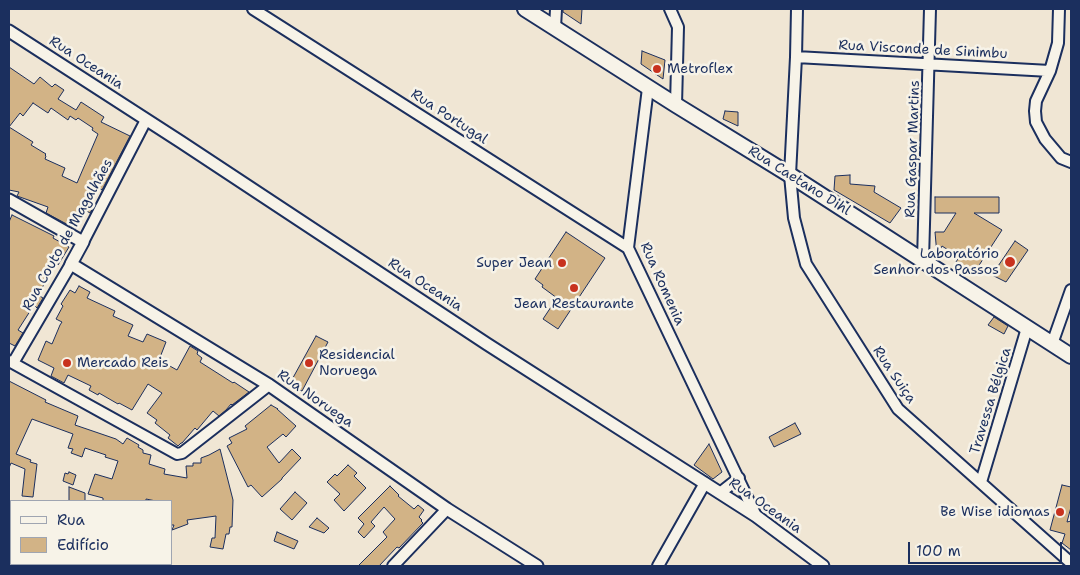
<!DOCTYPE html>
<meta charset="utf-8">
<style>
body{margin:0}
#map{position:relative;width:1080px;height:575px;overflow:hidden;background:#f0e6d4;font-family:"Shantell Sans",sans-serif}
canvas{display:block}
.frame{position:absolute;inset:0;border:10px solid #1b2f5e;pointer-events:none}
.legend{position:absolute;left:10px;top:500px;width:162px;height:65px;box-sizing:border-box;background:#f7f3e8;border:1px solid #9fa5b1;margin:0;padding:6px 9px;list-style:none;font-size:15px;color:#1b2f5e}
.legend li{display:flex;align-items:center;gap:10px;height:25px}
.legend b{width:25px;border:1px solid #9fa5b1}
.scale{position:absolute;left:908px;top:542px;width:154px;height:22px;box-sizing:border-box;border:2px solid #1b2f5e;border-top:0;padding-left:6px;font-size:15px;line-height:18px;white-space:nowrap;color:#1b2f5e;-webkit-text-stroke:4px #f7f3e8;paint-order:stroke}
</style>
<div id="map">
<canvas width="1080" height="575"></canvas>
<div class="frame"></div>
<ul class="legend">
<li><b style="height:6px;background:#f7f3e8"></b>Rua</li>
<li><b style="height:14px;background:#d2b386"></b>Edifício</li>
</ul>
<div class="scale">100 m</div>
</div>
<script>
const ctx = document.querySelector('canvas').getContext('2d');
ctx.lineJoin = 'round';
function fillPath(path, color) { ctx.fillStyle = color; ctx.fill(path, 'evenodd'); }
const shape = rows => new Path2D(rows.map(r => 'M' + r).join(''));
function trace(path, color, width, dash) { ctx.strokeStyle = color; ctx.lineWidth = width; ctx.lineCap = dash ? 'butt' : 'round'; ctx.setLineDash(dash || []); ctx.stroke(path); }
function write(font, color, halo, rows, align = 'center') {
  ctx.font = font + ' "Shantell Sans",sans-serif'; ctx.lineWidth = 5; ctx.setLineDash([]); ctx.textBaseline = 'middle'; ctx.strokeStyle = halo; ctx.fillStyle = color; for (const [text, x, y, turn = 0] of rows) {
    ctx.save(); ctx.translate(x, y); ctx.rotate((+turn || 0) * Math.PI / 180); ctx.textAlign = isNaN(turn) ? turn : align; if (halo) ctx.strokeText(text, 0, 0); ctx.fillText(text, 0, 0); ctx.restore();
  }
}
const building = shape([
 [563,9,582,9,581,24,563,12,563,9],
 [642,51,665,60,663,79,641,64,642,51],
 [9,67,34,84,40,77,52,87,55,84,64,90,58,99,76,110,81,102,104,117,101,122,130,136,102,190,98,187,90,202,95,204,90,213,85,210,76,229,46,213,48,207,17,196,19,192,9,190,9,67],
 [33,103,48,113,51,108,68,120,70,116,76,120,78,118,93,128,92,130,98,134,77,183,62,176,65,168,45,159,46,156,45,155,46,154,31,145,33,142,9,127,20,113,23,116,33,103],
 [725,111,738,112,738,126,723,119,725,111],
 [850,175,850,184,875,186,874,192,901,208,890,223,834,190,835,176,850,175],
 [935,197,999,197,999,213,974,213,1002,230,974,273,956,262,959,257,942,246,937,255,935,232,944,232,956,213,935,213,935,197],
 [12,215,54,236,53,238,69,247,58,265,56,263,38,295,43,298,37,308,34,305,18,330,23,333,15,346,9,343,9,222,12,215],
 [566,232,605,258,558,329,543,319,557,298,542,287,543,285,535,279,566,232],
 [1015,241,1028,250,1006,282,992,275,1015,241],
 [79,286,90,292,87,298,115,311,113,316,133,325,128,336,143,342,147,334,166,342,159,360,177,370,190,346,198,351,197,354,202,358,200,362,233,383,234,382,249,392,232,405,231,404,226,410,219,416,213,411,197,430,195,428,182,443,181,443,178,446,168,438,170,435,155,423,157,420,147,413,162,393,148,384,132,410,119,403,118,404,99,393,98,395,89,390,91,386,68,375,64,383,51,376,54,368,38,360,46,341,52,344,60,325,62,322,56,319,63,306,61,304,70,290,75,293,79,286],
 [994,317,1008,326,1004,334,988,325,994,317],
 [316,336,328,342,302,391,289,385,316,336],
 [9,381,46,400,45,402,78,416,75,425,116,439,123,444,127,438,139,445,138,447,143,450,143,453,151,455,149,464,165,469,164,474,187,478,186,466,193,466,193,463,201,463,201,458,209,455,220,449,233,500,232,527,230,527,229,534,226,534,223,549,210,547,212,538,215,538,216,516,187,520,188,524,172,530,174,525,171,525,171,501,156,501,146,499,146,501,103,501,103,498,88,494,95,474,112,479,118,461,105,457,106,455,85,448,82,457,71,453,73,449,68,448,73,434,32,419,16,454,31,460,30,462,37,464,33,497,22,496,25,469,11,463,9,468,9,381],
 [271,405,278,409,277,409,296,426,286,437,283,434,267,447,279,463,292,449,301,458,282,478,282,479,262,497,251,485,248,487,227,446,232,443,229,438,247,429,245,426,271,405],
 [795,423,801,434,774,447,769,437,795,423],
 [709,444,722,472,713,479,694,465,709,444],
 [348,465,357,473,354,476,366,488,344,511,334,500,340,494,327,482,335,474,337,476,348,465],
 [69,472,76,475,73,485,63,481,65,473,68,474,69,472],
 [1062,485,1071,487,1071,507,1067,522,1071,521,1071,550,1062,543,1065,534,1050,530,1062,485],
 [390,486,399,495,398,496,414,509,418,505,424,510,419,517,422,520,421,521,423,523,399,548,397,547,379,566,358,566,387,537,383,532,395,519,384,507,371,522,375,526,364,538,358,532,364,524,358,518,390,486],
 [69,487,85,493,85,501,69,501,69,487],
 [295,492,307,503,292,520,280,509,295,492],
 [317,518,329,528,324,533,309,527,317,518],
 [277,532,298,541,294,549,274,541,277,532]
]);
const minor = shape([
 [253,9,628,248],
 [670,9,678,27,676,105],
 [797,9,796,57,790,175,794,218,806,264,898,409,1071,563],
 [1059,9,1058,43,1050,71,1036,101,1035,111,1036,122,1045,139,1061,158,1071,162],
 [555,28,556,9],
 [796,57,1050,71],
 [648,88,628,248,756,516],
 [83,242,146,120],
 [923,260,930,9],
 [1052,344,1071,290],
 [9,361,177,454,182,453,269,385],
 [13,363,71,264],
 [981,482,1027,328],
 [720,493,739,478],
 [17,564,31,566],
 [393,566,447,509],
 [658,566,705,483]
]);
const tertiary = shape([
 [9,31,181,142,487,344,756,516,823,566],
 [9,200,83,242,71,264,269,385,447,509,537,566]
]);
const secondary = shape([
 [525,9,676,105,790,175,1071,356]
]);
const markers = [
 [657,69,5,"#c8321e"],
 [1010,262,6,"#c8321e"],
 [562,263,5,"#c8321e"],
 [574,288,5,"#c8321e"],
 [67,363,5,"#c8321e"],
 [309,363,5,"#c8321e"],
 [1060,512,5,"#c8321e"]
];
const streetNames = [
 ["Rua Visconde de Sinimbu",923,50,3],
 ["Rua Oceania",86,63,33],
 ["Rua Portugal",449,117,33],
 ["Rua Gaspar Martins",913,149,-88],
 ["Rua Caetano Dihl",799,181,32],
 ["Rua Couto de Magalhães",68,235,-61],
 ["Rua Romenia",662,284,66],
 ["Rua Oceania",425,285,33],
 ["Rua Suiça",894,375,56],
 ["Rua Noruega",315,399,35],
 ["Travessa Bélgica",991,401,-73],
 ["Rua Oceania",765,506,35]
];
const poiNames = [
 ["Metroflex",667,69],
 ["Laboratório",999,254,"right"],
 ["Senhor dos Passos",999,270,"right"],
 ["Super Jean",552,263,"right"],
 ["Jean Restaurante",574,304,"center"],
 ["Residencial",319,355],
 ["Noruega",319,371],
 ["Mercado Reis",77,363],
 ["Be Wise idiomas",1050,512,"right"]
];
fillPath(building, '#d2b386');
trace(building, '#1b2f5e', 1);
trace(minor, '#1b2f5e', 14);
trace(tertiary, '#1b2f5e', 15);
trace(secondary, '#1b2f5e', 18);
trace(minor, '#f7f3e8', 10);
trace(tertiary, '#f7f3e8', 11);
trace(secondary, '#f7f3e8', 14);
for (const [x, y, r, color] of markers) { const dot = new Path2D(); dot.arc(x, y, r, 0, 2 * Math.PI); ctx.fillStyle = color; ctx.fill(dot); trace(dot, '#f7f3e8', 2); }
write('14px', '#1b2f5e', '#f7f3e8', streetNames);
write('14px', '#1b2f5e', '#f7f3e8', poiNames, 'left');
</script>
